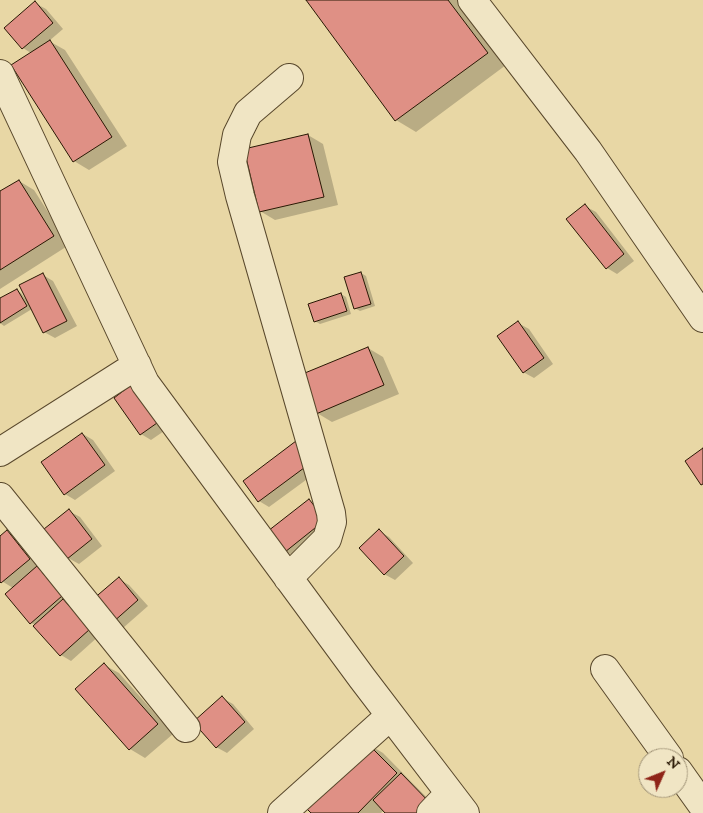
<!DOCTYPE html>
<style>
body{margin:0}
#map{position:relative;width:703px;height:813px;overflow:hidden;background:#e8d7a5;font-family:"IM FELL DW Pica",serif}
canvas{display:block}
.north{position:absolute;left:638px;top:748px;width:50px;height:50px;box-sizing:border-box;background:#f0e5c4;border:1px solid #a09377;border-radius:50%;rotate:46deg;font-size:14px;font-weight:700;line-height:20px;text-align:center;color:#291804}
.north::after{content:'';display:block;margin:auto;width:18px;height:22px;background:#8f2418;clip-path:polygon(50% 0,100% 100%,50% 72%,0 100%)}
</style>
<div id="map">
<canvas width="703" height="813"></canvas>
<div class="north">N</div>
</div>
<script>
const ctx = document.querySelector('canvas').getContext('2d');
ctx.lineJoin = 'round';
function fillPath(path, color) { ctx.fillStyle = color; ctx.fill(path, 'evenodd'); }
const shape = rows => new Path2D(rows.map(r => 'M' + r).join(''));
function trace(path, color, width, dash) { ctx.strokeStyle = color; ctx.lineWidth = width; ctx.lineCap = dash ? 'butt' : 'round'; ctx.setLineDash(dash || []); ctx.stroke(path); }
const shadow = shape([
 [309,0,459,0,506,65,416,132,396,120,308,1],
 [35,3,46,9,63,29,49,41,65,50,127,146,89,170,74,161,31,53,23,48],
 [308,135,323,144,338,205,275,220,260,211],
 [19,181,34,190,69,245,0,289,0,193],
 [585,206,596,212,634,261,617,274,607,268],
 [361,273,366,276,375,306,360,311,355,308],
 [43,275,53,281,77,326,55,338,44,332,32,309,4,326,0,323,0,300,17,290,21,293,26,300,28,299],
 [341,294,346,297,351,314,320,324,315,321],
 [518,323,529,329,553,364,534,378,523,372],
 [368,348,383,357,399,394,332,422,317,413],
 [131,387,167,429,151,440,141,434],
 [83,434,93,440,115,471,75,500,65,494],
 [296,443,321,469,269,507,259,501],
 [309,501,319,507,334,527,296,557,285,551],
 [69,511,80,517,102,546,79,564,68,558,46,529],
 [379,531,389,537,413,563,395,580,384,574],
 [7,532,17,538,40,565,37,568,47,574,100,635,71,661,61,655,36,625,31,623,13,588,0,580,0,538],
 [119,579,129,585,148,606,123,628,113,622],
 [104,665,119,673,173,734,145,758,130,749,76,689],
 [222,698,233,704,254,729,227,753,216,747],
 [368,744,383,753,442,813,387,813,384,810,381,813,313,813]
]);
const building = shape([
 [306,0,448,0,488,53,395,121,306,0],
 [35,1,53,23,22,49,4,28,35,1],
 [50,40,112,137,73,162,11,65,50,40],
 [308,134,324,197,259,212,244,149,308,134],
 [19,180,54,236,0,270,0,191,19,180],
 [585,204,624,254,606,269,566,219,585,204],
 [361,272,371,304,354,309,344,277,361,272],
 [43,273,67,321,43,333,19,285,43,273],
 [17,289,27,306,0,323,0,298,17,289],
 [341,293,347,311,314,322,308,304,341,293],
 [518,321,544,358,523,373,497,336,518,321],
 [368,347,384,385,316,414,300,375,368,347],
 [131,385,157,423,140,435,114,398,131,385],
 [82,433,105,465,64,495,41,462,82,433],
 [296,441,312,462,258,502,243,481,296,441],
 [703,448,703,484,701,485,685,461,703,448],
 [309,499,325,520,285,552,268,531,309,499],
 [69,509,92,539,67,559,44,529,69,509],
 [379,529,404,556,384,575,359,548,379,529],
 [7,530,30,559,1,583,0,582,0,536,7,530],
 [37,566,62,596,30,624,5,594,37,566],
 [119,577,138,600,112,623,92,600,119,577],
 [63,599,90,629,60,656,33,626,63,599],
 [104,663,158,724,129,750,75,689,104,663],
 [222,696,245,722,216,748,193,722,222,696],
 [367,743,397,773,358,813,311,813,304,806,367,743],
 [401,773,434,807,428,813,385,813,373,800,401,773]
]);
const street = shape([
 [472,0,588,151,703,318],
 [0,74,145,383,362,678,465,813],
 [0,452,137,365],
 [0,497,186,728],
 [288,578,327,539,332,522,331,513,240,196,232,162,237,135,248,113,289,78],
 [605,669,669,758],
 [678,771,703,806],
 [282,813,390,716],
 [431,813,449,794]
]);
fillPath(shadow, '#0003');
fillPath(building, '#df9085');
trace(building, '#291804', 1);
trace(street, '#59482c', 30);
trace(street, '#f0e5c4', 28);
</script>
